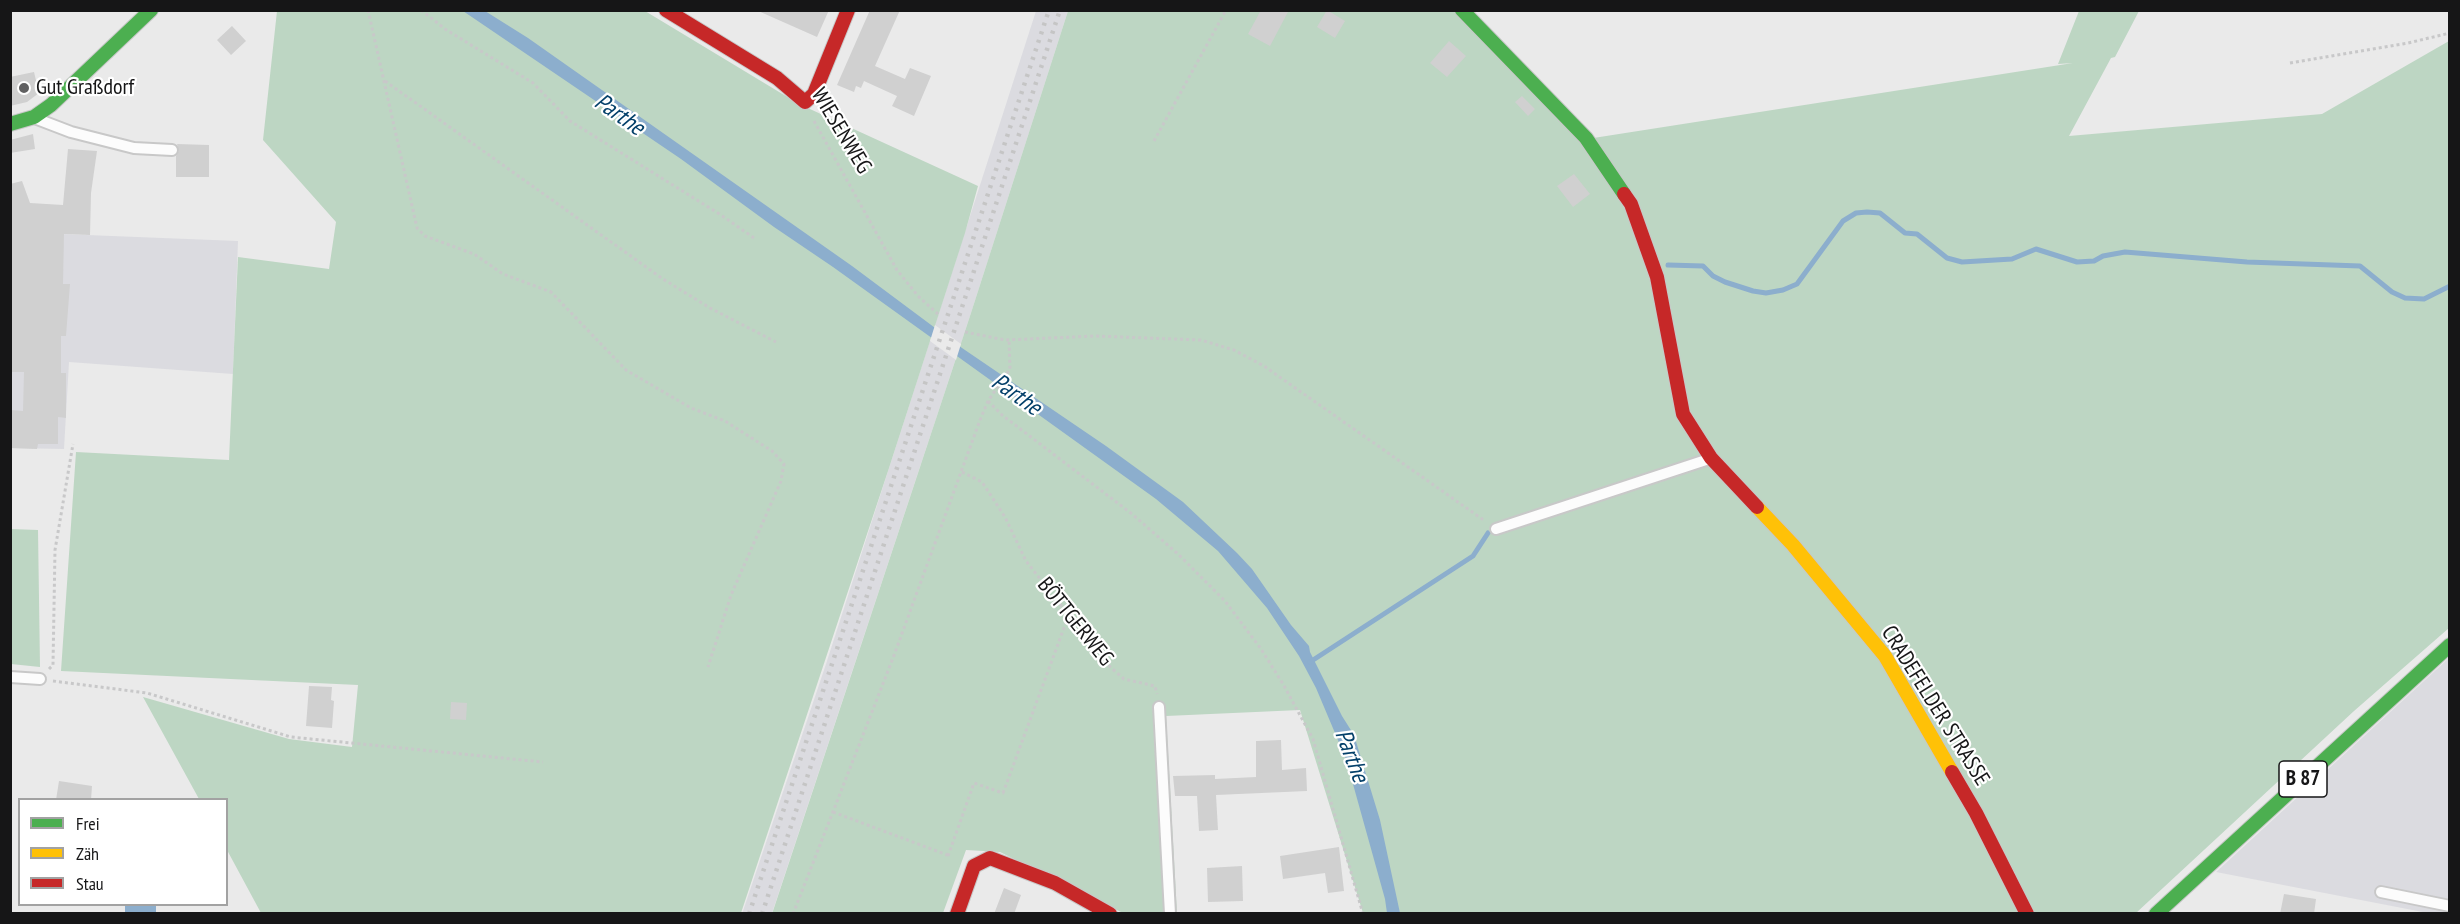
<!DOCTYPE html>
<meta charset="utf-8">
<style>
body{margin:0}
#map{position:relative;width:2460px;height:924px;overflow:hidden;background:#eaeaea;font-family:"PT Sans Narrow",sans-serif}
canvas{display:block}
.frame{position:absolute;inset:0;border:12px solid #161617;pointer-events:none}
.legend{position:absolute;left:18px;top:798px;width:210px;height:108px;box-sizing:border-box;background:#fff;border:2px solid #a2a2a2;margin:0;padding:8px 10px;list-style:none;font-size:18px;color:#161617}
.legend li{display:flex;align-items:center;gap:12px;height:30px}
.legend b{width:30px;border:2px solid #a2a2a2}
</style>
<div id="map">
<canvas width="2460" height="924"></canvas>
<div class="frame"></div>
<ul class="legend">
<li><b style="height:8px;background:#4caf50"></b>Frei</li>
<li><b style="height:8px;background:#ffc107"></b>Zäh</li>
<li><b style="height:8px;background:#c62828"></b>Stau</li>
</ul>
</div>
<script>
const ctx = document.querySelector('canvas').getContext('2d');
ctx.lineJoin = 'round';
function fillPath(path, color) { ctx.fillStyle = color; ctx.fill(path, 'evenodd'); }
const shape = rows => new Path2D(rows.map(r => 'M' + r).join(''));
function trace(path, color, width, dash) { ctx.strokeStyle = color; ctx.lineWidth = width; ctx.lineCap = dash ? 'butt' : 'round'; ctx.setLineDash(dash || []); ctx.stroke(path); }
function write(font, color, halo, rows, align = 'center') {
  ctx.font = font + ' "PT Sans Narrow",sans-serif'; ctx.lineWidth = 4.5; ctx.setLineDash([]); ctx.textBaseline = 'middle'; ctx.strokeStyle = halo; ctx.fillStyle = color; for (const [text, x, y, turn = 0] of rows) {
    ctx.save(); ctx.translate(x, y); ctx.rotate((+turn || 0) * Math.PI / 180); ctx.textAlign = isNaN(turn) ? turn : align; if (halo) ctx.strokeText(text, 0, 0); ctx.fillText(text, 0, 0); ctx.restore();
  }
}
const built = shape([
 [1036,11,1068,11,970,316,772,913,742,914,826,664],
 [11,232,238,241,233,374,69,362,64,449,11,448],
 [2449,658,2449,913,2428,913,2216,872]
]);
const green = shape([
 [277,11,645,11,799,104,978,186,965,233,889,468,741,913,261,913,227,850,226,800,199,799,143,697,289,739,352,747,358,685,61,671,76,452,229,460,238,257,329,269,336,222,263,140],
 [1068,11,1462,11,1587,139,2073,63,2058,64,2079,11,2139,11,2115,57,2111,58,2069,136,2322,114,2449,41,2449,628,2354,711,2136,913,1363,913,1300,710,1166,716,1177,913,1123,913,1000,852,966,850,943,913,772,914,970,316],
 [11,529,38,530,40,667,11,664]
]);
const water = shape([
 [463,11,485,11,528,38,852,266,962,348,1106,446,1183,502,1237,553,1252,569,1291,625,1309,646,1310,652,1342,716,1354,735,1380,820,1400,913,1387,913,1385,899,1346,759,1316,688,1299,656,1267,608,1218,551,1156,499,833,267,774,227,681,159],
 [125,905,156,905,156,913,125,913]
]);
const pier = shape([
 [935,325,961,344,956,360,930,341]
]);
const stream = shape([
 [1668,265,1703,266,1713,276,1725,282,1753,291,1766,293,1783,290,1797,284,1843,221,1856,213,1867,212,1880,213,1905,233,1917,234,1947,258,1962,262,2012,259,2036,249,2077,262,2094,261,2103,256,2125,252,2247,262,2360,266,2392,292,2405,298,2424,299,2450,286],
 [1310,662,1473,556,1488,533]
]);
const building = shape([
 [756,10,829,10,817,37],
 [870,10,900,10,875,66,905,79,910,68,931,76,914,116,892,106,897,96,864,81,861,88,856,86,854,92,837,85],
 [1261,10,1289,10,1270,46,1248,34],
 [1327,10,1345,21,1335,38,1317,27],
 [232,26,246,41,231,55,217,40],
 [1449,41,1466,56,1447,77,1430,63],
 [34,72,39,93,27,102,10,106,10,77],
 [1522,96,1535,109,1528,116,1515,102],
 [33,134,35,149,10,153,10,140],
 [177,144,209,145,209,177,176,177,176,156,179,150],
 [68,149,97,151,91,193,90,235,64,234,63,284,70,284,66,336,61,336,61,373,66,373,66,418,58,417,58,444,38,444,37,449,10,448,10,410,23,411,24,372,10,372,10,184,22,181,30,203,63,205],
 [1574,174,1590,194,1573,207,1557,186],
 [309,686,332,687,331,700,334,701,332,728,306,726],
 [451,702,467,703,466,720,450,719],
 [1281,740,1282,770,1306,768,1307,791,1216,795,1218,830,1199,831,1197,796,1175,796,1173,776,1215,775,1215,779,1256,777,1256,741],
 [59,781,92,786,91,800,56,800],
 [1339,847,1344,891,1328,893,1325,873,1283,879,1280,856],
 [1242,866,1243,901,1208,902,1207,868],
 [1004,888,1021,895,1014,914,994,914],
 [2284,894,2316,899,2314,914,2280,914]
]);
const path = shape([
 [368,10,417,228,425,236,474,254,503,274,551,292,626,370,691,408,725,421,772,451,784,464,781,481,731,595,708,667],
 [421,10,445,29,533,83,570,121,721,215,754,238],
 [2290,63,2408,43,2450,33],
 [385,81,663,279,710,308,776,342],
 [814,121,897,270,918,296,939,315],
 [1154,141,1226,10],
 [965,332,1005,340,1095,336,1201,340,1234,350,1264,366,1485,521],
 [988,401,1002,415,1132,514,1178,554,1225,601,1261,649,1283,684,1313,739,1363,914],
 [962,472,982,482,1005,517,1026,561,1108,665,1124,679,1155,686,1157,694],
 [49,669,53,665,55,550,73,444],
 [53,681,147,693,291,737,543,762],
 [833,812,950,856],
 [948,856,974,783,1003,793,1068,617],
 [793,914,893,658,980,420,988,401,1010,369,1009,339]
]);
const lane = shape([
 [37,119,71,132,134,148,172,150],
 [1496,529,1709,459],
 [10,677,40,679],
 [1159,707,1170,914],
 [2381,892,2450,906]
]);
const fast = shape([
 [1462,10,1586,138,1624,194],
 [10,124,34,117,51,105,151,10],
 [2156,914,2450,645]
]);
const slow = shape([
 [1757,507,1793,545,1885,656,1952,772]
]);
const jam = shape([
 [666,10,777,78,805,102,814,94,848,10],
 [1624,194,1631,204,1657,277,1683,414,1711,458,1757,507],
 [1952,772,1976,813,2027,914],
 [957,914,974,866,990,858,1055,883,1110,914]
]);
const rail = shape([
 [749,914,1049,10],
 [762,914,1060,10]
]);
const markers = [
 [24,88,6,"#606061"]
];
const shields = [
 [2303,779,48]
];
const shieldNames = [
 ["B 87",2303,779]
];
const poiNames = [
 ["Gut Graßdorf",36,88]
];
const streetNames = [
 ["WIESENWEG",841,131,59],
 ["BÖTTGERWEG",1075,622,51],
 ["CRADEFELDER STRASSE",1935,706,58]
];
const waterNames = [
 ["Parthe",619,115,35],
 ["Parthe",1016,395,35],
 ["Parthe",1351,756,69]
];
fillPath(built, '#dbdbe0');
fillPath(green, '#bdd6c3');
fillPath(water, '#8caecd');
fillPath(pier, '#eaeaea');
trace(stream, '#8caecd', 5);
fillPath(building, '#d0d0d0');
trace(lane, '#c8c8c8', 14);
trace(fast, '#c8c8c8', 16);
trace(slow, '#c8c8c8', 16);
trace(jam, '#c8c8c8', 16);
trace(path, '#c8c8c9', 3, [3, 3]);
trace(lane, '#fcfcfc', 10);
trace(fast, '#4caf50', 14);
trace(slow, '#ffc107', 14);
trace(jam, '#c62828', 14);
trace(rail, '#c5c5c5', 4.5, [3, 6]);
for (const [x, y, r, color] of markers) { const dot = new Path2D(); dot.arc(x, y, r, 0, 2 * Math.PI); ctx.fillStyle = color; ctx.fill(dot); trace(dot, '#fff', 2); }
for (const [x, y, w] of shields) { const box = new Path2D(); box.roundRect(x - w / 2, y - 18, w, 36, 4.5); ctx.fillStyle = '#fff'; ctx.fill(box); trace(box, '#161617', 1.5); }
write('bold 21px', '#161617', null, shieldNames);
write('22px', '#161617', '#fff', poiNames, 'left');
write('22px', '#161617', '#fff', streetNames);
write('italic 24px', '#04406a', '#fff', waterNames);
</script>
